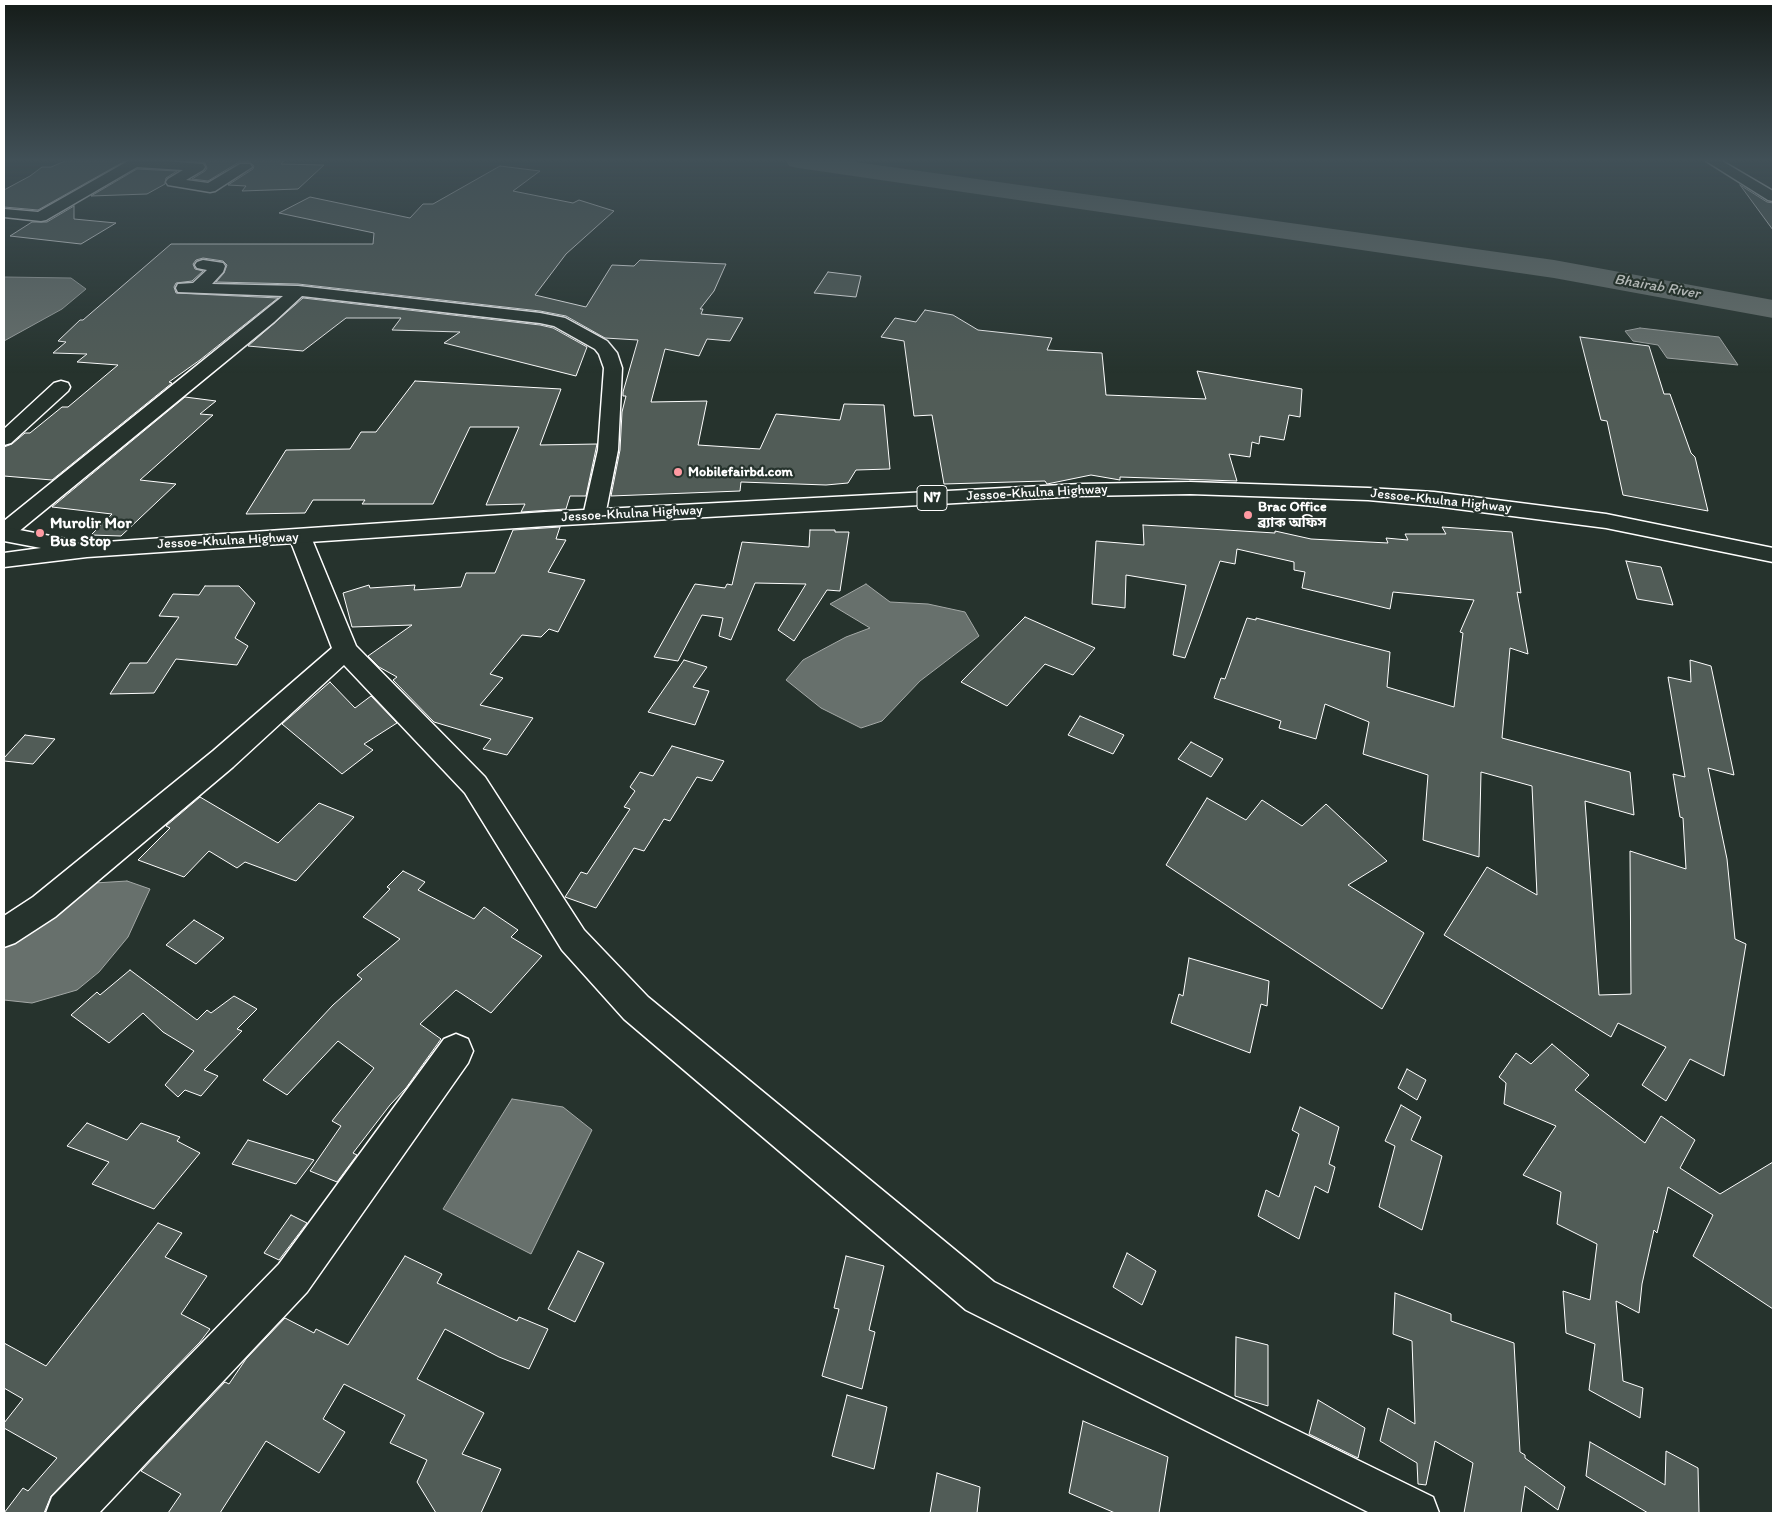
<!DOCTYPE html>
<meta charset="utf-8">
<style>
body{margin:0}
#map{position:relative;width:1777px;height:1517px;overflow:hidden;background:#26332d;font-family:Itim,sans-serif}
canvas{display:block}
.frame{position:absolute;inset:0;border:5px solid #fff;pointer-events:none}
</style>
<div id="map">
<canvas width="1777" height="1517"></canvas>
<div class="frame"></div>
</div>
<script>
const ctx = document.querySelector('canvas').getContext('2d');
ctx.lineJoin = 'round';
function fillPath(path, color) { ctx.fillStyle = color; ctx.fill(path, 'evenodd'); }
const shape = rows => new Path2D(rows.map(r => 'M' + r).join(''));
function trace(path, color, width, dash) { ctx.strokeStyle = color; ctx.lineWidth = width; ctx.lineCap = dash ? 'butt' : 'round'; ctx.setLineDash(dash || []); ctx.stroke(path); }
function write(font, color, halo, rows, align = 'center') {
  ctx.font = font + ' Itim,"Noto Sans Bengali",sans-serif'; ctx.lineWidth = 4.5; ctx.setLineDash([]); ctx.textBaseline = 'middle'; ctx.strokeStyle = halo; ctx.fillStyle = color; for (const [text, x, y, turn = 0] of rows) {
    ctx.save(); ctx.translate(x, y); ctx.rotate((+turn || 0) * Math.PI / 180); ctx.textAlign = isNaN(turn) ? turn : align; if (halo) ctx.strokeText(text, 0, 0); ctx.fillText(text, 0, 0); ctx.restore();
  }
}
const water = shape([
 [4,277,71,278,86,289,62,309,4,341,4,277],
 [1640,328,1719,337,1738,365,1667,358,1658,345,1633,341,1625,331,1640,328],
 [866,584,890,602,928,604,965,612,979,636,920,681,882,721,861,728,821,708,786,680,803,660,846,637,870,628,830,604,866,584],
 [127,881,150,889,128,937,99,972,77,990,32,1003,4,1000,4,937,79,884,127,881],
 [512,1099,563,1107,592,1130,531,1254,443,1209,512,1099]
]);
const river = shape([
 [786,161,849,161,1554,260,1773,300,1773,318,1554,278,798,168,789,166,786,161]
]);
const building = shape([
 [65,161,125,161,38,210,4,207,4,190,30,176,42,167,51,167,65,161],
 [186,161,284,161,281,164,324,165,298,189,242,191,246,186,228,185,253,169,254,166,250,162,239,162,208,181,192,179,205,171,207,168,205,163,186,161],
 [500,166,540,171,513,191,573,203,579,200,614,211,566,254,535,295,586,307,612,265,634,266,640,260,726,264,714,291,700,309,703,309,701,314,743,318,730,341,707,339,699,356,665,349,651,402,707,401,698,445,760,449,776,414,840,420,844,404,884,405,890,469,856,470,848,483,826,485,741,482,740,491,611,496,620,450,622,412,626,396,623,396,623,392,638,340,605,338,566,316,540,311,298,284,216,282,224,273,227,265,223,261,203,258,196,260,193,264,195,269,203,271,192,281,176,283,174,287,176,293,278,298,200,360,169,382,172,383,52,480,4,476,4,447,12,444,25,433,30,433,62,407,68,407,118,365,77,362,87,354,53,353,66,342,58,341,80,320,83,320,171,244,373,244,374,233,279,213,310,197,410,218,423,204,433,204,500,166],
 [137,169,177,171,166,178,165,184,147,194,91,196,137,169],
 [1740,185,1767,202,1773,203,1773,230,1740,185],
 [74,206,74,219,116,223,81,244,10,236,32,222,47,222,74,206],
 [828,272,861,276,856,297,814,293,828,272],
 [303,298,540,325,553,328,587,347,576,376,444,343,460,332,392,330,401,318,346,318,303,351,248,346,303,298],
 [925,310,953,315,978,330,1052,338,1047,350,1102,353,1106,395,1206,399,1197,371,1302,389,1300,417,1289,415,1284,440,1260,436,1259,444,1252,442,1250,457,1229,454,1237,481,1120,477,1120,480,1091,475,1047,484,1045,481,944,484,932,415,914,416,904,341,881,337,895,318,916,322,925,310],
 [1580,337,1649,346,1664,394,1670,394,1691,453,1695,457,1708,511,1623,495,1607,421,1601,420,1580,337],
 [415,381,561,389,540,445,597,444,586,496,570,496,566,509,521,512,525,504,486,505,519,427,470,427,433,504,362,504,365,500,313,500,305,513,246,514,286,450,350,449,361,432,376,432,415,381],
 [185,397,216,401,200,414,213,415,140,480,176,484,121,536,91,535,112,514,52,507,185,397],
 [1143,525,1275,533,1275,531,1311,539,1388,543,1386,538,1408,540,1405,534,1446,534,1442,527,1512,532,1521,593,1517,592,1528,654,1510,648,1502,738,1630,772,1634,815,1585,801,1599,995,1631,994,1630,851,1686,869,1683,818,1680,817,1673,774,1685,777,1668,677,1691,682,1690,660,1711,666,1734,775,1708,768,1727,859,1735,939,1746,944,1724,1076,1690,1059,1666,1101,1642,1085,1666,1047,1618,1023,1611,1037,1444,935,1487,867,1537,895,1532,786,1481,772,1479,857,1423,840,1428,775,1363,754,1369,722,1325,704,1316,739,1279,728,1281,721,1214,698,1221,678,1225,679,1247,618,1256,620,1256,618,1390,652,1387,687,1454,707,1463,633,1460,632,1474,600,1393,592,1390,609,1302,588,1305,572,1294,570,1294,562,1237,549,1235,564,1220,561,1185,658,1173,655,1186,585,1126,575,1125,608,1092,604,1096,541,1144,545,1143,525],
 [560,527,556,539,566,540,548,572,585,580,558,632,549,629,541,637,522,635,490,674,503,678,480,705,533,718,507,755,483,749,491,739,434,722,393,680,397,677,379,667,368,656,412,625,352,627,343,593,369,585,370,588,415,585,414,590,461,587,466,573,495,573,513,530,560,527],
 [810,530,835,530,835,532,849,532,840,591,827,590,794,641,778,630,806,584,755,583,731,640,719,636,723,618,702,615,678,661,654,657,695,584,725,588,727,584,732,585,742,542,809,547,810,530],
 [1626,561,1661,567,1673,605,1637,599,1626,561],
 [205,586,239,586,255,603,235,638,248,646,237,665,176,659,154,693,110,694,130,663,147,663,179,617,159,616,173,594,199,595,205,586],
 [1025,617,1095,648,1073,675,1045,664,1007,706,961,682,1025,617],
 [684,660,707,667,693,687,709,691,695,725,648,712,684,660],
 [330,682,355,708,371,696,397,723,364,744,373,750,342,774,282,724,330,682],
 [1080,716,1124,735,1113,754,1068,735,1080,716],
 [25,735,55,739,33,764,4,761,4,758,25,735],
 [1191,742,1223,759,1211,777,1178,759,1191,742],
 [672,746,724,761,712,781,697,777,670,821,664,819,644,851,634,848,596,908,565,897,581,872,587,874,630,809,624,807,635,791,630,787,640,772,653,776,672,746],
 [200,797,278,843,319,803,354,817,296,881,245,862,237,868,209,851,184,877,138,860,170,828,166,826,200,797],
 [1207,798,1246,820,1262,800,1302,826,1326,804,1387,861,1348,885,1424,933,1382,1009,1166,865,1207,798],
 [403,871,425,882,418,890,474,919,484,907,518,930,511,937,542,956,491,1013,456,990,420,1024,441,1039,406,1088,390,1105,353,1153,357,1155,337,1182,310,1171,341,1126,332,1121,374,1068,338,1041,287,1095,263,1080,333,1005,362,979,357,975,400,939,363,917,390,889,387,887,403,871],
 [194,920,224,938,196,964,166,945,194,920],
 [1189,958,1269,981,1267,1006,1261,1004,1250,1053,1171,1023,1179,994,1183,996,1189,958],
 [130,970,197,1020,207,1010,211,1013,234,996,257,1009,237,1029,242,1031,204,1070,218,1076,201,1096,185,1090,178,1097,165,1085,194,1051,163,1032,143,1013,109,1043,71,1015,97,992,100,995,130,970],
 [1552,1044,1589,1075,1575,1090,1645,1143,1661,1116,1695,1140,1680,1168,1720,1194,1773,1162,1773,1309,1693,1256,1713,1215,1668,1187,1657,1233,1654,1230,1642,1284,1639,1313,1616,1301,1623,1381,1643,1388,1640,1418,1589,1390,1595,1344,1566,1333,1563,1291,1590,1300,1597,1244,1557,1224,1561,1192,1523,1175,1556,1126,1504,1104,1506,1083,1499,1077,1516,1053,1531,1064,1552,1044],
 [1407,1069,1426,1080,1417,1100,1398,1088,1407,1069],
 [1401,1105,1421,1117,1411,1140,1442,1156,1422,1230,1379,1207,1395,1146,1385,1141,1401,1105],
 [1300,1107,1339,1127,1329,1164,1335,1167,1328,1193,1315,1186,1299,1239,1258,1216,1266,1190,1279,1197,1299,1134,1292,1130,1300,1107],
 [87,1123,127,1140,141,1123,180,1137,177,1141,200,1153,154,1209,92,1184,109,1162,67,1146,87,1123],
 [248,1140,314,1160,296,1184,232,1164,248,1140],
 [291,1215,307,1223,279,1260,264,1253,291,1215],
 [158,1223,182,1233,165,1257,207,1276,181,1314,210,1329,200,1342,51,1496,44,1513,4,1513,23,1488,28,1491,57,1458,4,1428,4,1423,23,1399,4,1388,4,1343,46,1366,158,1223],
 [578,1251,604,1263,575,1322,548,1309,578,1251],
 [1127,1253,1156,1271,1142,1305,1113,1287,1127,1253],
 [405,1256,442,1274,437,1283,517,1321,519,1317,548,1329,529,1369,499,1357,445,1329,417,1379,484,1413,462,1454,501,1469,481,1513,436,1513,417,1482,427,1460,390,1443,405,1415,344,1384,323,1419,345,1432,319,1473,266,1441,220,1513,168,1513,181,1494,141,1471,225,1382,229,1384,246,1359,285,1318,314,1333,316,1329,348,1345,405,1256],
 [846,1256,884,1266,869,1330,875,1332,862,1389,822,1376,839,1309,834,1308,846,1256],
 [1395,1293,1451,1314,1451,1321,1514,1343,1520,1452,1525,1455,1525,1458,1565,1487,1558,1510,1525,1486,1521,1513,1464,1513,1473,1463,1435,1441,1426,1485,1418,1484,1417,1463,1380,1441,1388,1408,1415,1424,1412,1341,1393,1334,1395,1293],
 [1236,1337,1268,1345,1268,1406,1235,1396,1236,1337],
 [847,1395,887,1407,874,1469,832,1456,847,1395],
 [1318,1400,1365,1428,1358,1458,1309,1434,1318,1400],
 [1083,1421,1168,1457,1159,1513,1115,1513,1069,1493,1083,1421],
 [1590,1442,1665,1485,1666,1451,1698,1468,1699,1513,1648,1513,1586,1476,1590,1442],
 [937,1473,980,1487,977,1513,930,1513,937,1473]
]);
const minor = shape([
 [128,161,165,161,203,164,205,167,203,170,186,180,208,183,240,164,250,164,252,167,215,191,210,192,168,185,166,182,168,179,183,170,137,167,46,220,41,221,4,217,4,209,38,212,128,161],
 [1706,161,1722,161,1773,191,1773,201,1768,200,1706,161],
 [203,260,223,263,225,266,223,272,212,284,298,286,540,313,565,318,607,341,617,353,622,368,618,450,605,516,602,521,594,523,586,521,583,516,598,450,604,368,599,354,595,349,554,326,540,323,302,296,274,322,12,537,4,539,4,521,283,296,178,292,176,288,178,284,193,283,207,270,197,268,195,265,197,262,203,260],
 [61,381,68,383,70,387,68,391,11,443,4,445,4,429,54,383,61,381],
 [300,530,308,532,311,537,356,646,485,777,584,930,648,997,994,1282,1433,1497,1439,1513,1370,1513,966,1310,624,1019,562,950,465,793,344,665,233,767,55,917,15,943,4,947,4,916,33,897,213,751,332,648,289,537,292,532,300,530],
 [456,1034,468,1039,473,1051,468,1063,307,1292,99,1513,46,1513,52,1497,279,1264,444,1039,456,1034]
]);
const highway = shape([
 [1190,482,1368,488,1434,492,1606,514,1773,548,1773,562,1606,528,1434,506,1368,500,1190,494,1081,496,546,526,87,557,4,567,4,553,41,548,4,541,4,527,66,539,74,541,76,544,546,512,1081,484,1190,482]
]);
const markers = [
 [678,472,5,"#ff9aa2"],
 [1248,515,5,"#ff9aa2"],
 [40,533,5,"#ff9aa2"]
];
const farPoinames = [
 ["Mobilefairbd.com",688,472],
 ["Brac Office",1258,507],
 ["ব্র্যাক অফিস",1258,523]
];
const farStreetnames = [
 ["Jessoe-Khulna Highway",1037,493,-3],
 ["Jessoe-Khulna Highway",1441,501,6],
 ["Jessoe-Khulna Highway",632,514,-3],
 ["Jessoe-Khulna Highway",228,541,-3]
];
const farWaternames = [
 ["Bhairab River",1657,287,10]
];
const shields = [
 [932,498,30]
];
const shieldNames = [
 ["N7",932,498]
];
const poiNames = [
 ["Murolir Mor",50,524],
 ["Bus Stop",50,542]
];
fillPath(water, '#67706c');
trace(water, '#a4a9a7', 1);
fillPath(river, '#67706c');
fillPath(building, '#515c57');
trace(building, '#fff', 1);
trace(minor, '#fff', 3);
trace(highway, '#fff', 3);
fillPath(minor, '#26332d');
fillPath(highway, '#26332d');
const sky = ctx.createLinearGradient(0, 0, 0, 373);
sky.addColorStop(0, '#151c19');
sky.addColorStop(0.43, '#415057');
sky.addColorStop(1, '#41505700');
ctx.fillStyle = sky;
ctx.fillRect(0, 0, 1777, 373);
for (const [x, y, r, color] of markers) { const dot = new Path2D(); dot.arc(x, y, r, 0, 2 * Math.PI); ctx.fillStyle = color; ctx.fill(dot); trace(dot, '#26332d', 2); }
write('bold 14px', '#fff', '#26332d', farPoinames, 'left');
write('14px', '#fff', '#26332d', farStreetnames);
write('italic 15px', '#b3b8b6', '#26332d', farWaternames);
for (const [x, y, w] of shields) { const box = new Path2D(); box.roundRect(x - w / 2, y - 12.5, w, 25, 4); ctx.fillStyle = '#26332d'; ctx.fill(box); trace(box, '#fff', 1); }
write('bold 15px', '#fff', null, shieldNames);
write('bold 16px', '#fff', '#26332d', poiNames, 'left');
</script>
